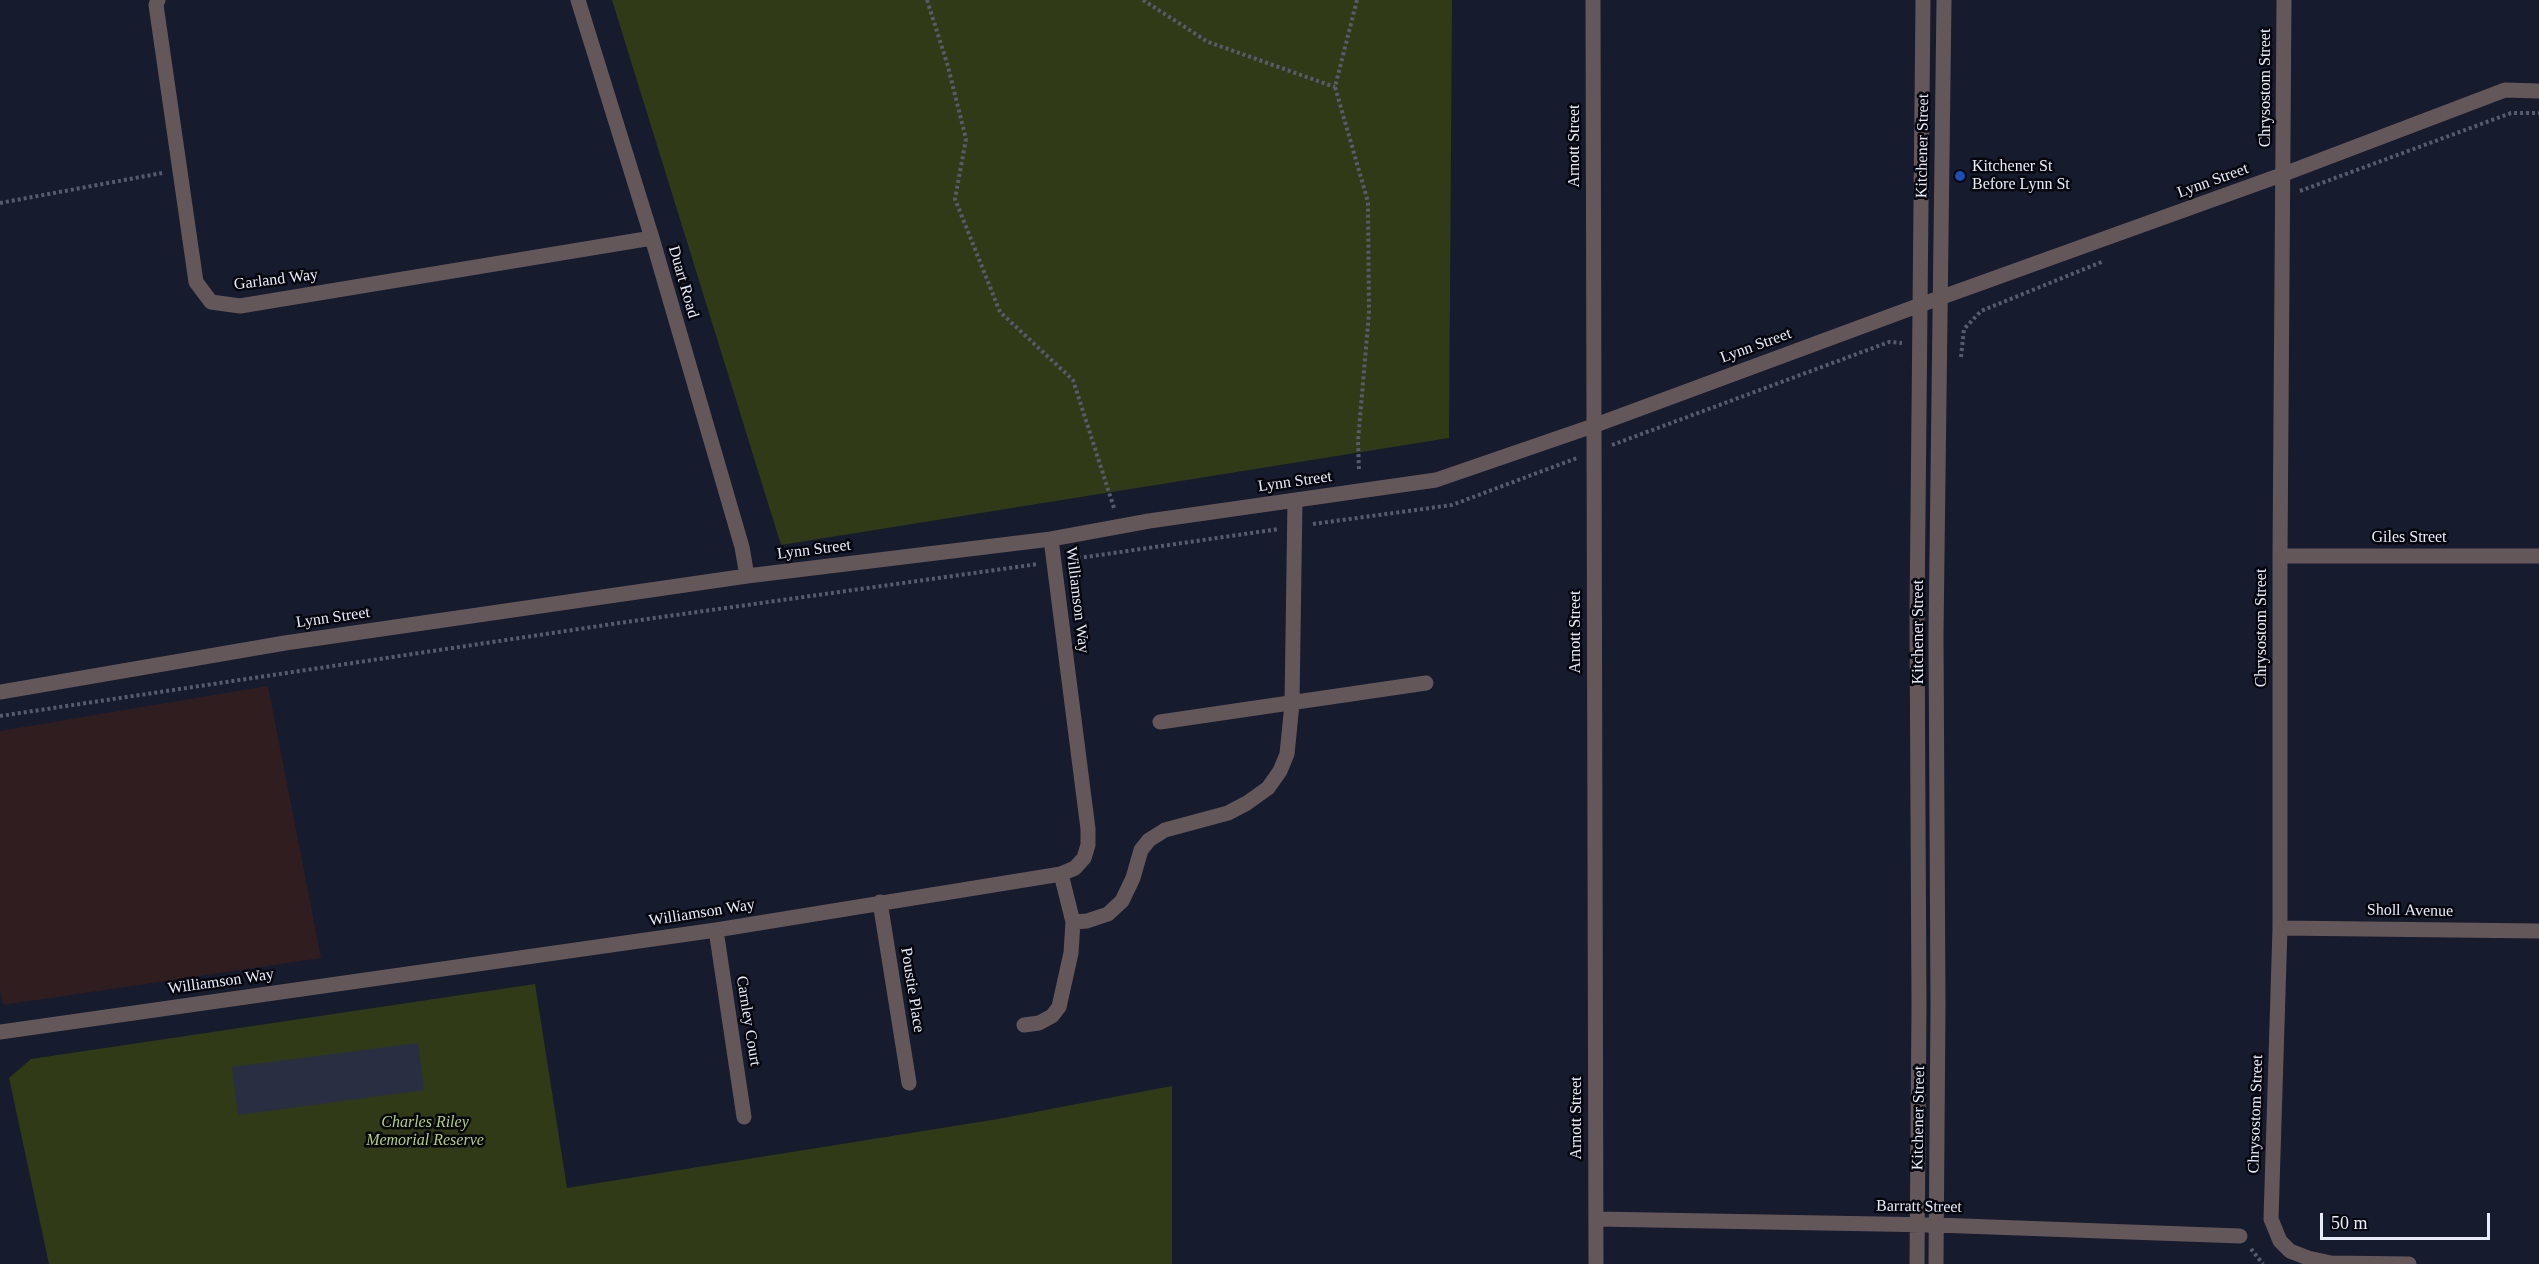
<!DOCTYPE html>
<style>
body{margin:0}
#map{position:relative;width:2539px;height:1264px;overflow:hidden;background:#171b2e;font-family:"Times New Roman",serif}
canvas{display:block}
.scale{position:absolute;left:2320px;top:1213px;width:170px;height:27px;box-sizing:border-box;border:3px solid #e8ebf9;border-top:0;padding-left:8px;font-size:18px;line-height:21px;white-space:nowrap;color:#e8ebf9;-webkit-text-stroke:4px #05060e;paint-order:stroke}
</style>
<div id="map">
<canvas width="2539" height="1264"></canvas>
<div class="scale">50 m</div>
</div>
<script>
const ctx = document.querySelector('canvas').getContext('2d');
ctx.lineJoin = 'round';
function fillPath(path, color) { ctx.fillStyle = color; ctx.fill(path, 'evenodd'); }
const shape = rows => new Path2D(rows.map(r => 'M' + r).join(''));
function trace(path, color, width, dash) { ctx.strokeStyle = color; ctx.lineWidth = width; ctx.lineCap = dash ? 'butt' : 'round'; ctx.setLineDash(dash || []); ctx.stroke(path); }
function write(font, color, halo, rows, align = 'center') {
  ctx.font = font + ' "Times New Roman",serif'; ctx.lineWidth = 5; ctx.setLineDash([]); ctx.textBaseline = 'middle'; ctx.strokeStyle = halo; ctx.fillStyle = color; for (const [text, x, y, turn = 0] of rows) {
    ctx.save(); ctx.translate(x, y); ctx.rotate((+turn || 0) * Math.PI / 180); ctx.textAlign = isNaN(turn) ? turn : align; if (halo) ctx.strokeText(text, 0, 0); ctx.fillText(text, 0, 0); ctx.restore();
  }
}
const commercial = shape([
 [268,686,321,958,3,1005,0,989,0,731]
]);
const green = shape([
 [612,0,1452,0,1449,438,781,545],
 [535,984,567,1188,998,1119,1172,1086,1172,1264,49,1264,9,1078,31,1059]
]);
const building = shape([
 [418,1043,424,1090,238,1115,232,1067]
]);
const path = shape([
 [927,0,947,63,966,139,955,199,1000,312,1073,380,1114,508],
 [1143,0,1208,42,1335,87],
 [1357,0,1335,87,1368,202,1369,313,1358,441,1359,472],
 [2300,191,2511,113,2539,113],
 [0,203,162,173],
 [1961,357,1964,329,1981,311,2104,261],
 [1612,445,1889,342,1902,343],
 [1313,524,1452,505,1577,458],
 [1072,559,1279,529],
 [0,716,619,623,1038,564],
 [2251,1249,2263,1264]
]);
const minor = shape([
 [158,0,156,5,196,282,211,302,240,306,652,238],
 [578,0,652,238,742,547,747,576],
 [1593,0,1596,1264],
 [2284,0,2280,556,2280,928,2271,1219,2280,1241,2290,1251,2308,1258,2331,1263,2409,1264],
 [2280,556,2539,556],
 [0,692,285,643,747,576,1051,539,1149,521,1436,480,1593,426,1920,305,2284,174,2505,90,2539,91],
 [1160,722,1426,683],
 [880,902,909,1083],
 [1073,922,1087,921,1108,914,1122,901,1133,878,1141,850,1149,840,1165,830,1228,813,1247,803,1268,788,1280,771,1287,754,1292,704,1295,500],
 [2280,928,2539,931],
 [716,930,744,1117],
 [1024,1025,1039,1023,1052,1016,1059,1007,1071,953,1073,922,1061,874],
 [0,1032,716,930,1061,874,1075,868,1084,858,1088,845,1088,829,1051,539],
 [1596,1219,1936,1225,2240,1236],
 [1917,1264,1919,1006,1917,617,1923,0],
 [1936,1264,1938,1005,1936,635,1944,0]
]);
const markers = [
 [1960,176,6,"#1a4fb4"]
];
const streetNames = [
 ["Chrysostom Street",2266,88,-90],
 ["Arnott Street",1575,146,-90],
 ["Kitchener Street",1923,146,-89],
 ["Lynn Street",2213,181,-20],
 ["Garland Way",276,280,-7],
 ["Duart Road",683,282,74],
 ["Lynn Street",1756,346,-20],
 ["Lynn Street",1295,482,-8],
 ["Giles Street",2409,538],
 ["Lynn Street",814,550,-7],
 ["Williamson Way",1077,600,83],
 ["Lynn Street",333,618,-8],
 ["Chrysostom Street",2262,628,-90],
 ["Arnott Street",1576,632,-90],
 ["Kitchener Street",1919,632,-90],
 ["Sholl Avenue",2410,911,1],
 ["Williamson Way",702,913,-9],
 ["Williamson Way",221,982,-8],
 ["Poustie Place",912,990,81],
 ["Carnley Court",748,1021,81],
 ["Chrysostom Street",2256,1114,-88],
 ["Arnott Street",1577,1118,-90],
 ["Kitchener Street",1919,1118,-89],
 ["Barratt Street",1919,1207,1]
];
const poiNames = [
 ["Kitchener St",1972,167],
 ["Before Lynn St",1972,185]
];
const parkNames = [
 ["Charles Riley",425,1123],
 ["Memorial Reserve",425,1141]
];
fillPath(commercial, '#301d20');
fillPath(green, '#303a16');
fillPath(building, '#2a2e43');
trace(path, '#575b6d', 4, [3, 3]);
trace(minor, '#64575a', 15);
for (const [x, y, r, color] of markers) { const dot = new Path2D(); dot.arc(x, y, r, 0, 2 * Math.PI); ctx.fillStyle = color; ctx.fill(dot); trace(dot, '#05060e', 2); }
write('16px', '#e8ebf9', '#05060e', streetNames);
write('16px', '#e8ebf9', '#05060e', poiNames, 'left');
write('italic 16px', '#b4cf73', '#05060e', parkNames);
</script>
